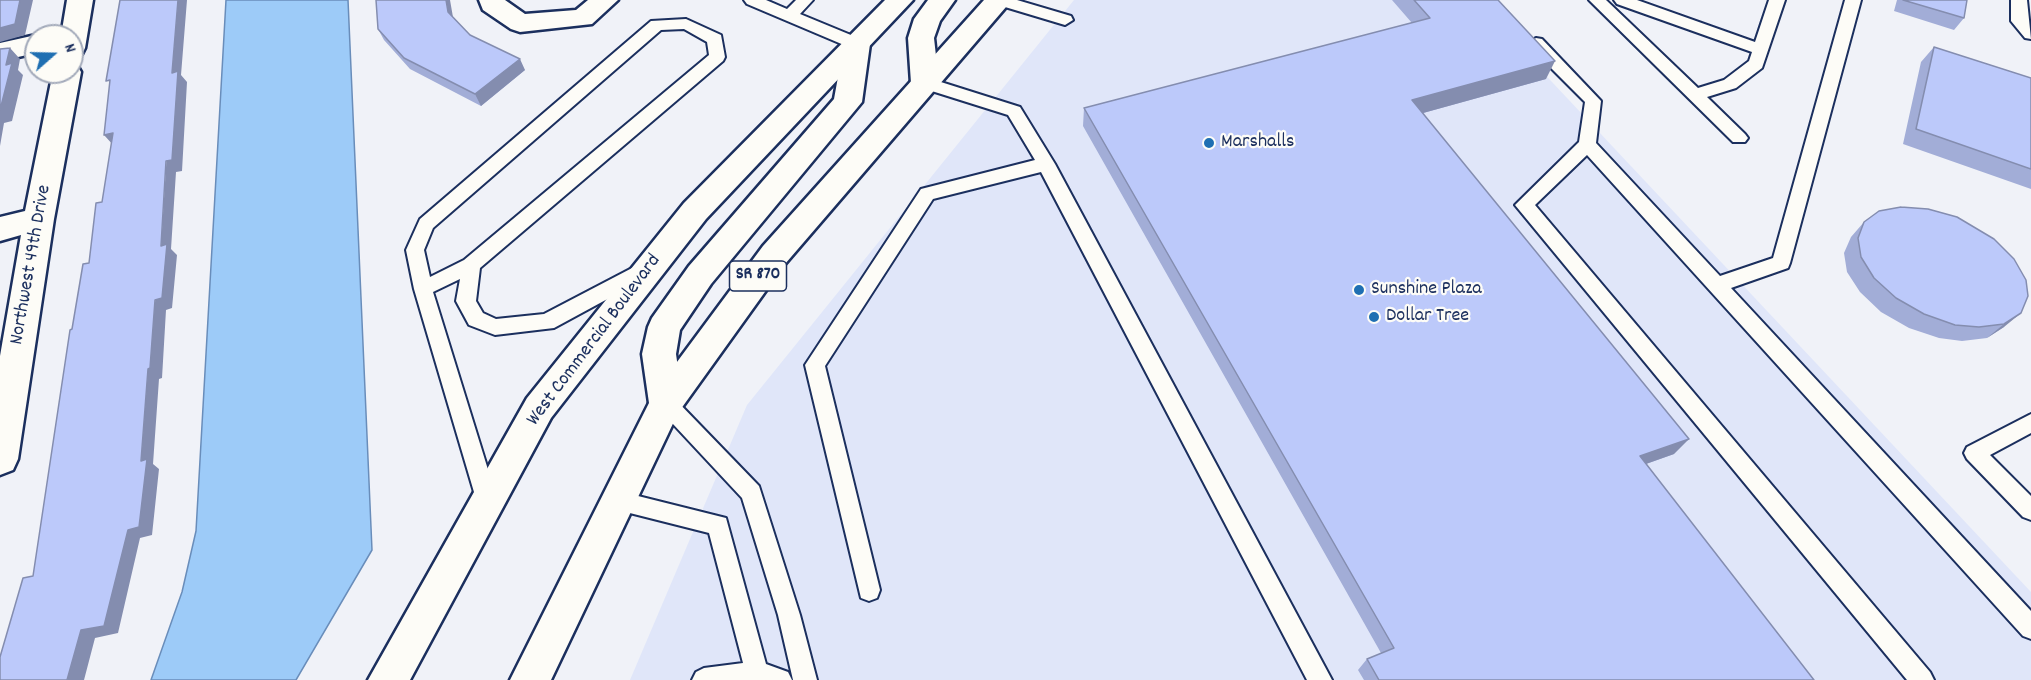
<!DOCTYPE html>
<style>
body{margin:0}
#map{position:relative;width:2031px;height:680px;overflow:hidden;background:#f0f2f8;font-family:Dekko,sans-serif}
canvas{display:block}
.north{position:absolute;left:24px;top:24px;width:60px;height:60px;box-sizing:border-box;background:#fdfcf7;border:2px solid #a3aaba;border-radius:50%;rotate:70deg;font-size:16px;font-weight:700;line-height:24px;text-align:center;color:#1b2f5e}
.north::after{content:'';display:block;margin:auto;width:21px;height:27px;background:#1f6fb2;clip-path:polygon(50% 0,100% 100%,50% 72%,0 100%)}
</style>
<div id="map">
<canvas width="2031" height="680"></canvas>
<div class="north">N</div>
</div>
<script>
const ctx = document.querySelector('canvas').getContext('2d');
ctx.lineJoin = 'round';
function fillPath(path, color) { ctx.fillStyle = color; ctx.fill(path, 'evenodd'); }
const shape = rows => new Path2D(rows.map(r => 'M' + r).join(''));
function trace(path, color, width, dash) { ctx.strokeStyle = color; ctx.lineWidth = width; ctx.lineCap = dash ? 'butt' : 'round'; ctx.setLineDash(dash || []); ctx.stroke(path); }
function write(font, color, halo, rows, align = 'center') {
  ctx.font = font + ' Dekko,sans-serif'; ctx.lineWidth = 4.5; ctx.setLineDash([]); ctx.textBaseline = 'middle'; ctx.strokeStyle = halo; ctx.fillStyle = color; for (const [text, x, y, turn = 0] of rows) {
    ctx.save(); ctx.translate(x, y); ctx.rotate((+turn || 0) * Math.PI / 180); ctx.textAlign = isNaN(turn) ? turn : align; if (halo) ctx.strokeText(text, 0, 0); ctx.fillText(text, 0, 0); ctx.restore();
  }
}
const built = shape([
 [1074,0,1475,0,2031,592,2031,680,630,680,747,405]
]);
const water = shape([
 [226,0,348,0,372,550,296,680,151,680,182,592,196,531,226,0]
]);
const service = shape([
 [744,0,766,0,787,9,796,0,813,0,800,14,863,40,865,44,863,48,851,48,747,4,744,0],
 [992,0,1017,0,1071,16,1073,20,1065,25,995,4,992,0],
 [1589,0,1606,0,1698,88,1724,80,1749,61,1752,52,1617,4,1614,0,1637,0,1755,42,1769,0,1785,0,1762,68,1736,88,1707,97,1745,134,1748,138,1745,142,1733,142,1589,0],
 [1845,0,1861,0,1790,263,1788,268,1731,288,2031,611,2031,639,2023,636,1587,155,1535,205,1930,672,1934,680,1907,680,1515,205,1579,142,1585,102,1530,47,1528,43,1536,38,1542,39,1601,101,1596,143,1720,276,1773,258,1845,0],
 [2011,0,2027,0,2031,39,2025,38,2011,21,2011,0],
 [686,19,721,35,725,57,723,61,480,268,476,301,483,313,496,319,544,314,634,267,641,265,648,267,650,272,648,277,554,328,495,335,469,325,456,301,460,279,433,292,498,502,495,509,487,512,479,509,414,289,406,250,420,219,651,21,686,19],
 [684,29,707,42,709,55,464,260,430,277,424,250,433,228,661,30,684,29],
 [925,77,1020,107,1055,164,1332,680,1307,680,1041,172,933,199,825,366,880,590,877,598,869,601,861,598,805,365,921,189,1035,160,1008,115,919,87,917,83,925,77],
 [666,394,673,397,759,486,800,615,817,680,793,680,778,615,742,498,659,409,656,403,659,397,666,394],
 [2031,414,2031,433,1990,455,2031,496,2031,520,2023,517,1967,459,1964,453,1967,447,2031,414],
 [618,491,726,518,766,664,788,672,792,680,692,680,696,672,704,668,743,663,709,533,610,508,607,501,610,494,618,491]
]);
const minor = shape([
 [67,0,93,0,85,48,82,54,72,57,72,36,61,36,67,0],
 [479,0,505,0,525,14,576,10,588,0,618,0,592,24,520,32,511,29,483,10,479,0],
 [928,0,955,0,940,21,934,38,939,83,935,90,925,93,915,90,911,83,908,38,914,19,928,0],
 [36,35,40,36,36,36,36,53,0,61,0,43,36,35],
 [857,35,867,38,870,44,862,102,711,284,680,330,676,354,683,403,678,413,666,418,654,413,649,403,642,354,648,327,652,318,689,266,834,99,844,44,847,38,857,35],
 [72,64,77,65,81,72,54,219,18,459,13,470,0,475,0,356,21,235,0,241,0,217,25,211,53,72,72,72,72,64]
]);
const trunk = shape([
 [885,0,913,0,706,219,551,418,410,680,368,680,527,398,684,203,885,0],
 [984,0,1012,0,785,264,678,413,551,680,510,680,654,393,763,246,984,0]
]);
const wall = shape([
 [1392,0,1498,0,1546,79,1423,113,1674,454,1646,464,1814,680,1364,680,1358,670,1367,659,1381,653,1083,126,1084,108,1412,23],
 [1897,0,1967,0,1964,18,1954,30,1894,11],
 [453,17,470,35,525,70,481,106,410,69,384,40,378,29],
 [1934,47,2031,78,2031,189,1903,144,1921,62],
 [1864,222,1994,239,2004,327,1987,338,1962,341,1939,338,1909,328,1881,312,1860,292,1847,272,1844,253,1851,237]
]);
const shadedWall = shape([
 [20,0,33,0,25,35,0,42,0,28],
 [178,0,187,0,181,75,187,82,182,171,176,172,171,249,177,255,172,308,166,310,162,378,159,379,153,464,159,469,152,535,140,538,118,633,95,638,84,680,67,680,81,630,141,461,148,369,161,246,172,73],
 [446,0,450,0,454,23,448,12],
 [10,48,20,59,18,70,23,75,12,121,4,123,0,146,0,110,6,65],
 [520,59,525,70,481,106,475,94],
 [1555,61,1546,79,1405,118,1412,100],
 [113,133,114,146,104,135],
 [2021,313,2004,327,1987,338,2004,324],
 [1689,439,1674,454,1626,471,1640,456]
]);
const building = shape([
 [0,0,20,0,15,24,0,28,0,0],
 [120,0,178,0,172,73,178,71,172,160,166,161,161,246,167,244,162,298,155,300,150,368,148,369,141,461,147,459,139,527,128,530,104,626,81,630,67,680,0,680,0,657,23,578,33,576,70,330,72,329,83,264,89,263,96,203,102,202,113,133,104,135,110,80,106,81,120,0],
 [376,0,446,0,448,12,470,35,520,59,475,94,404,58,378,29,376,0],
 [1414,0,1498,0,1555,61,1412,100,1689,439,1640,456,1814,680,1379,680,1367,659,1394,648,1084,108,1430,18,1414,0],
 [1903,0,1967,0,1964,18,1903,0],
 [1934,47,2031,78,2031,169,1916,129,1934,47],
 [10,48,6,65,12,63,0,110,0,49,10,48],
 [1901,207,1928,209,1957,217,1994,239,2014,259,2026,280,2028,296,2021,313,2004,324,1979,327,1955,325,1924,314,1896,298,1874,278,1861,257,1858,238,1864,222,1879,211,1901,207]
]);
const markers = [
 [1209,143,6,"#1f6fb2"],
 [1359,290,6,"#1f6fb2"],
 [1374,317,6,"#1f6fb2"]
];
const shields = [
 [758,276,57]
];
const shieldNames = [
 ["SR 870",758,276]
];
const poiNames = [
 ["Marshalls",1221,143],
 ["Sunshine Plaza",1371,290],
 ["Dollar Tree",1386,317]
];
const streetNames = [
 ["Northwest 49th Drive",32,265,-80],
 ["West Commercial Boulevard",595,341,-53]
];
fillPath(built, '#e0e6f9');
fillPath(water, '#9dcbf8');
trace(water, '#698dba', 1.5);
trace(service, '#1b2f5e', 4);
trace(minor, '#1b2f5e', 5);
trace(trunk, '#1b2f5e', 5);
fillPath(service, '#fdfcf7');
fillPath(minor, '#fdfcf7');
fillPath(trunk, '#fdfcf7');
fillPath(wall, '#a2add7');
fillPath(shadedWall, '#848daf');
fillPath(building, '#bcc9fa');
trace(building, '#848daf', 1.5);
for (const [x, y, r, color] of markers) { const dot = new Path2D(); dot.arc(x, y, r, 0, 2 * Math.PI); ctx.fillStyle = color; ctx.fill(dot); trace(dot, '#fdfcf7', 2); }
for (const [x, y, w] of shields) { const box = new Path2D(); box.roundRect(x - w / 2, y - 15, w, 30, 4.5); ctx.fillStyle = '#fdfcf7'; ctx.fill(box); trace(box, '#1b2f5e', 1.5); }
write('bold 18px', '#1b2f5e', null, shieldNames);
write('20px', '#1b2f5e', '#fdfcf7', poiNames, 'left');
write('20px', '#1b2f5e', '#fdfcf7', streetNames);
</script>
